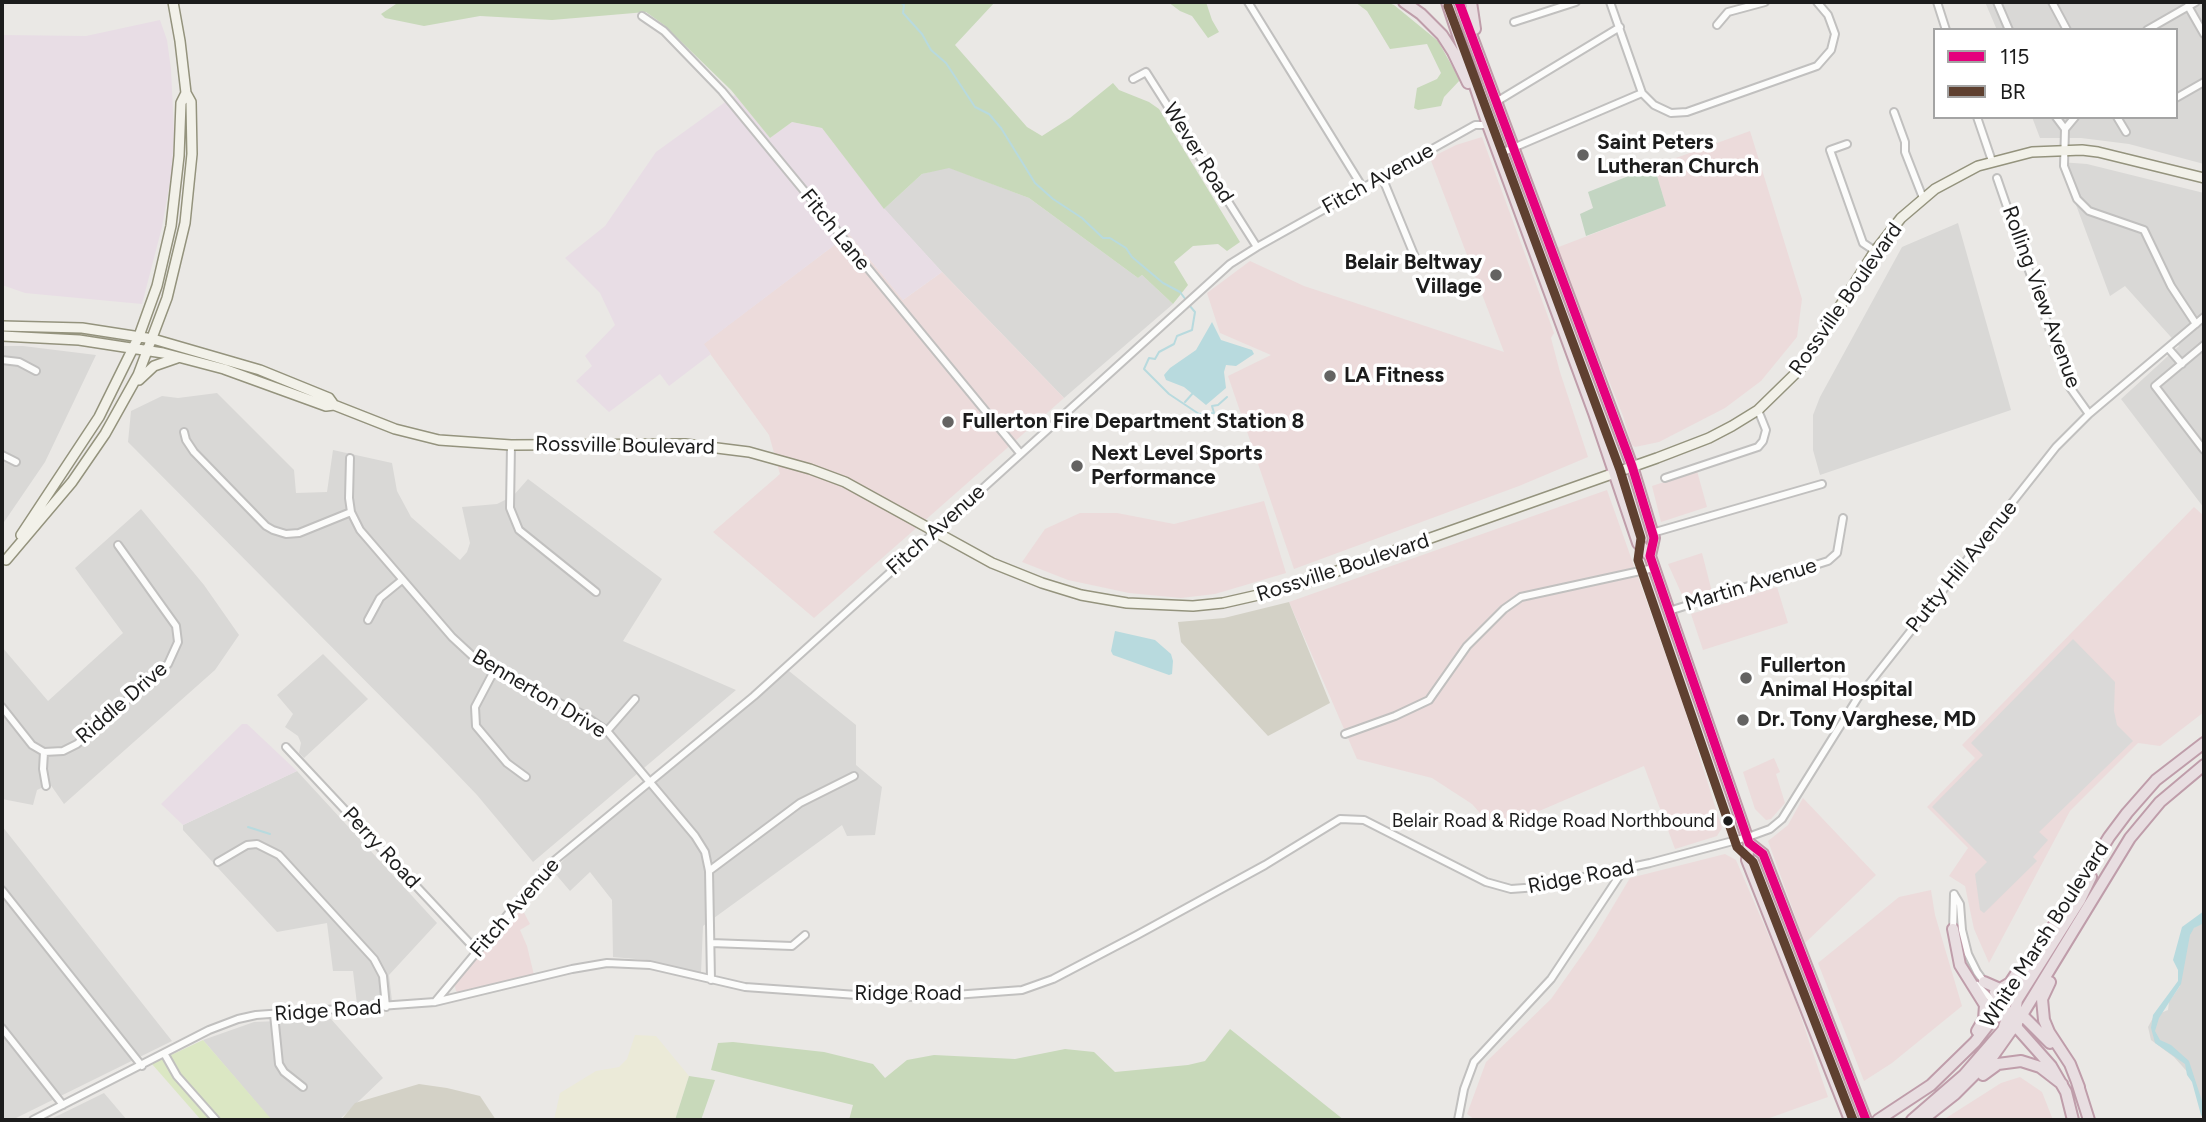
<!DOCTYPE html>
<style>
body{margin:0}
#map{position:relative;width:2206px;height:1122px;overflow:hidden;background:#eae8e5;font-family:Figtree,sans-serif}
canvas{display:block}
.frame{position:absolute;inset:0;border:4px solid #1c1c1c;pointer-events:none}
.legend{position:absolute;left:1933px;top:28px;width:245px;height:91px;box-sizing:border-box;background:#fff;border:2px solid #a4a4a4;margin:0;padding:9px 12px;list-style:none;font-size:21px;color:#1c1c1c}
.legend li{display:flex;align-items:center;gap:14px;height:35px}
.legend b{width:35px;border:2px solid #a4a4a4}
</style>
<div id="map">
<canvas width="2206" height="1122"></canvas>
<div class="frame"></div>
<ul class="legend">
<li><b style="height:9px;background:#e5007d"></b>115</li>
<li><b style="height:9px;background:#5f4030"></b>BR</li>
</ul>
</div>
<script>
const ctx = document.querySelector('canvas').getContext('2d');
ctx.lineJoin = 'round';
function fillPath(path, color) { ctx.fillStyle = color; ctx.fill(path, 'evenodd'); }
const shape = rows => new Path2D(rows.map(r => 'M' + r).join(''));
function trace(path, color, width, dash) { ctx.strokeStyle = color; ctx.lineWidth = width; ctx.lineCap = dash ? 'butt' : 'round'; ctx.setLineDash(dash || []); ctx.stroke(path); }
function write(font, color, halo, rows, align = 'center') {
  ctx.font = font + ' Figtree,sans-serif'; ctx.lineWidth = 7; ctx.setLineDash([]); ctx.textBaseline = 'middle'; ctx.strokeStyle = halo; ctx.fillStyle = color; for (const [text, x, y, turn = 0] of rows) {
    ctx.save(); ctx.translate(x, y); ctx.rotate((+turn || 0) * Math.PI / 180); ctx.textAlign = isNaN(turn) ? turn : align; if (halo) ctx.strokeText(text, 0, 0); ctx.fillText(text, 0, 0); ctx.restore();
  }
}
const residential = shape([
 [1985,2,2204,2,2204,164,2129,144,2081,138,2040,138,2032,117,2176,117,2176,30,1997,30],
 [2060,162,2087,164,2204,193,2204,508,2121,399,2179,346,2125,286,2110,296],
 [948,167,1029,198,1138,278,1142,275,1173,304,1064,398,942,272,884,209,922,174],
 [1958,223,2011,410,1820,475,1813,450,1813,415,1820,397,1902,247],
 [2,346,23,346,96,355,45,462,2,525],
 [217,393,294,470,296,493,327,492,333,450,392,463,397,491,411,517,460,560,467,552,470,543,462,507,497,504,513,496,528,479,662,579,623,641,736,690,533,862,477,795,433,749,128,442,131,411,162,396,178,398],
 [141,509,204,585,239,635,215,670,64,804,50,784,37,790,33,805,2,799,2,647,48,701,123,633,75,568],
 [323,654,368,699,304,758,299,753,301,743,298,736,285,727,293,714,277,695],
 [789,671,856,725,856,765,882,787,875,835,847,836,842,825,703,926,701,973,647,960,613,957,612,900,590,872,570,891,553,871,575,848],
 [297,771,437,923,389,975,392,1001,357,1004,353,971,333,971,327,923,277,932,183,830,183,825],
 [2,826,172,1041,12,1120,2,1120],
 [2204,918,2204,1112,2191,1076,2174,1057,2151,1040,2148,1027,2154,1016,2168,1010,2169,1002,2180,986,2185,937],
 [331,1019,383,1078,339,1120,271,1120,203,1040,254,1022],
 [104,1093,127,1120,49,1120]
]);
const commercial = shape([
 [1750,131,1802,299,1797,337,1761,381,1725,408,1659,442,1635,447,1632,445,1623,416,1556,248,1666,206,1654,166],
 [1482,137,1554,333,1551,338,1560,372,1588,457,1519,486,1294,569,1228,376,1271,355,1220,333,1207,293,1250,261,1304,286,1504,352,1430,158,1456,145],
 [849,234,903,300,942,272,1064,398,814,618,713,532,780,474,769,435,703,344],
 [1697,471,1707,507,1661,522,1652,486],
 [1607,490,1681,698,1722,828,1717,836,1675,849,1644,766,1495,830,1472,804,1432,778,1357,759,1289,602],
 [1264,501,1286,573,1215,594,1181,598,1129,593,1068,580,1022,562,1045,529,1080,513,1117,513,1174,524],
 [2194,507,2204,516,2204,712,2160,746,2138,743,2070,811,1989,963,1974,929,1965,886,1949,876,1968,848,1927,807,1975,758,1962,745],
 [1702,553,1712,592,1688,599,1683,597,1668,564],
 [1777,587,1788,623,1703,650,1691,614],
 [1774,758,1780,772,1776,774,1785,803,1771,819,1766,820,1755,809,1743,772],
 [1803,798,1876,875,1805,943,1768,841,1788,825],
 [1725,854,1736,860,1790,985,1828,1097,1764,1120,1475,1120,1467,1114,1486,1062,1551,999,1594,938,1630,878],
 [1931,890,1935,915,1962,1006,1892,1063,1864,1081,1818,963,1899,897],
 [519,903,530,924,520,930,527,946,534,975,473,991,459,993,456,991,454,983],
 [2020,1077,2042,1092,2053,1120,1943,1120,2001,1083]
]);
const industrial = shape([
 [160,20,167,40,171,69,174,132,172,171,162,227,142,304,25,293,2,285,2,35,86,36],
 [735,95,770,138,792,122,822,128,884,208,942,272,903,300,849,234,704,344,711,354,669,386,660,374,609,412,576,381,592,366,585,356,615,325,600,293,565,258,605,226,656,152],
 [242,724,247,724,297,771,183,825,161,804]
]);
const construction = shape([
 [1289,602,1330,703,1268,736,1181,642,1178,622,1224,618],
 [419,1084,447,1088,480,1096,496,1120,341,1120,355,1103]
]);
const farmland = shape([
 [635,1035,656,1036,689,1076,675,1120,554,1120,560,1093,596,1071,619,1067,627,1059]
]);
const grass = shape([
 [203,1040,272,1120,201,1120,152,1064]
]);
const forest = shape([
 [399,2,995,2,955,45,1027,127,1042,136,1070,118,1113,83,1119,90,1149,102,1159,109,1240,242,1227,251,1218,244,1193,246,1174,262,1188,285,1173,304,1142,275,1138,278,1029,198,949,168,922,174,884,209,822,128,792,122,770,138,731,90,664,25,646,12,552,20,480,16,424,26,385,18,381,14],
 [1168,2,1206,2,1212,20,1219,32,1208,38,1192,16,1180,11],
 [1355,2,1386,2,1394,5,1438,41,1460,80,1444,97,1441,106,1418,110,1414,108,1417,88,1437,79,1441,73,1427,44,1390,49,1367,11],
 [1230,1029,1344,1120,849,1120,853,1105,711,1070,718,1043,733,1042,824,1052,873,1064,885,1078,907,1060,934,1055,1015,1059,1065,1049,1094,1052,1115,1072,1188,1065,1205,1061],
 [689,1076,715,1080,701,1120,675,1120]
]);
const cemetery = shape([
 [1654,166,1666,206,1586,236,1580,214,1593,208,1588,192]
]);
const parking = shape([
 [2073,639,2115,682,2114,711,2117,725,2133,741,2039,832,2048,840,2033,857,2037,861,1984,913,1980,910,1975,874,1987,862,1932,807,1983,755,1971,743]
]);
const water = shape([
 [1212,322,1221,340,1252,350,1254,354,1236,366,1226,365,1224,372,1226,388,1206,405,1184,387,1166,380,1164,375,1170,368,1196,350],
 [1115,631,1155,640,1171,654,1173,661,1172,674,1169,675,1113,655,1111,651],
 [2204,911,2204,923,2194,928,2190,935,2181,984,2159,1018,2155,1031,2160,1040,2171,1045,2189,1061,2202,1101,2204,1119,2201,1115,2192,1082,2187,1075,2185,1064,2155,1043,2151,1028,2153,1015,2178,981,2178,970,2173,960,2182,927]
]);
const stream = shape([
 [900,2,904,5,903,13,922,34,931,50,946,63,975,107,989,114,1001,128,1035,183,1053,199,1082,218,1103,238,1110,238,1126,248,1132,257,1163,283,1180,292,1186,300],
 [1189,305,1195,312,1192,330,1177,336,1174,344,1159,352,1155,359,1149,358,1144,369,1169,394,1199,414,1214,413,1212,406,1218,405,1227,397],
 [1185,402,1193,393],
 [248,827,270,834]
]);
const street = shape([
 [1248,2,1363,188],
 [1610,2,1642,93,1654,105,1671,113,1687,112,1817,66,1831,50,1835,34,1828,15,1817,2],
 [1937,2,1946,30],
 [1997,2,2009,30],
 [2052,2,2067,30],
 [2188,6,2204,34],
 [642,16,664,31,722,91,1020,453],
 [1514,22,1576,2],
 [1717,25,1728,12,1765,2],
 [2147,30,2196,2],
 [1133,79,1146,72,1257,247],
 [2176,98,2204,82],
 [1496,102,1620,27],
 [1894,112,1905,142,1905,152,1923,198],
 [1977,117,1992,161],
 [2056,117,2065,129],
 [2075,117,2065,129,2064,166,2077,199,2089,211,2144,230,2171,286,2196,324],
 [2117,117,2126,132],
 [1847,144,1830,150,1863,243,1875,251],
 [1499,154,1642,93],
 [1382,177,1417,262],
 [1997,178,2069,386,2089,414],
 [2204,345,2155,386,2204,450],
 [2168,348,2182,364],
 [2,360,19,362,36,371],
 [184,432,186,440,194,452,266,526,273,530,286,534,299,533,351,512],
 [511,445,510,508,519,530,596,592],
 [2,455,16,462],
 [350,458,349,498,351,512,360,530,452,637,479,662,494,671,582,714,607,731,695,836,705,852,709,871,711,980],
 [1665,478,1758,447,1763,441,1766,430,1758,410],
 [1652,533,1822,484],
 [1669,611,1828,561,1837,553,1843,518],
 [368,620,380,598,402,580],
 [494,671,475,707,476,726,507,763,526,777],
 [2,707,32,745,44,752,63,751,77,744,168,664,178,642,176,626,118,545],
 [607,731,635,699],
 [1345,734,1395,716,1429,700,1467,646,1504,609,1521,597,1654,568],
 [286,747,476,950],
 [44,752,43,769,46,786],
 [218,862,247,845,257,844,279,855,374,959,383,976,386,1007],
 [709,871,800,803,854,776],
 [2,890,142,1066],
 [1954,894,1960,904,1962,930,1968,954,1977,972,1985,983],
 [1953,931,1954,894],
 [711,943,792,946,805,935],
 [1977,985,2001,1009],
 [435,1002,549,865,754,696,1230,264,1257,247,1475,125,1488,125],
 [274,1014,279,1064,284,1072,303,1087],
 [2,1028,63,1105],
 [164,1053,177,1076,216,1120],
 [33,1120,209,1030,238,1019,256,1015,435,1002,572,969,607,963,650,965,745,987,885,997,927,997,1022,990,1053,979,1137,935,1265,865,1340,819,1364,820,1486,882,1511,889,1538,887,1650,863,1748,837,1770,829,1782,819,1857,699,2056,447,2089,414,2204,317],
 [1458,1120,1464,1089,1474,1062,1551,979,1624,869]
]);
const secondary = shape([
 [2,326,82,328,153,339,260,370,329,398,334,405],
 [2,336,79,340,163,353,224,369,326,406,334,405,395,429,439,440,511,445,685,444,749,452,810,469,845,482,992,563,1042,583,1081,595,1127,603,1193,606,1223,603,1289,588,1657,458,1709,438,1732,426,1758,410,1800,369,1875,251,1901,218,1935,189,1978,166,2032,152,2082,150,2098,152,2204,178],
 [139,380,154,366,177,358],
 [21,535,99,417,139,336,157,286,171,226,179,156,181,103,186,93],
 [6,560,72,482,105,434,138,375,167,298,185,223,192,154,191,102,186,93,180,41,173,2]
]);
const highway = shape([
 [1404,2,1421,14,1442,35,1453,52,1468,83],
 [1447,2,1488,125,1594,413,1638,543,1650,556,1749,843,1747,860,1850,1120],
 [1459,2,1632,466,1654,538,1650,556],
 [1471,2,1475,29],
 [1749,843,1763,854,1866,1120],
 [1953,929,1960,965,1985,1005,1984,1019,1977,1031],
 [1984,982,2000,989,2010,983,2016,974],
 [2050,982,2042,999,2044,1020,2049,1032,2070,1064,2079,1087],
 [2019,1012,2050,1043],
 [2011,1021,2051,1066,2066,1092,2073,1120],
 [2017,1025,2015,1013,2017,1000,2080,900,2091,877],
 [1983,1075,1998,1064,2021,1061,2040,1067,2062,1084],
 [2077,1082,2089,1120],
 [1878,1120,1931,1085,1975,1042,2006,1002,2109,837,2127,813,2156,780,2204,743],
 [1912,1120,1964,1075,2003,1030,2006,1021,2006,1009,1995,992],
 [1922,1120,1955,1094,1993,1056,2022,1015,2130,838,2160,802,2204,765]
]);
const bus1 = shape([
 [1459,2,1632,466,1654,538,1650,556,1749,843,1763,854,1866,1120]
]);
const bus2 = shape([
 [1448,6,1620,470,1641,538,1638,560,1737,847,1753,862,1853,1120]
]);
const markers = [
 [1583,155,7,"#646362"],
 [1496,275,7,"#646362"],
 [1330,376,7,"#646362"],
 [948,422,7,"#646362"],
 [1077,466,7,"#646362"],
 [1746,678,7,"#646362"],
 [1743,720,7,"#646362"],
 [1728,821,6,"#1c1c1c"]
];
const busNames = [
 ["Belair Road & Ridge Road Northbound",1715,821]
];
const poiNames = [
 ["Saint Peters",1597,143],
 ["Lutheran Church",1597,167],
 ["Belair Beltway",1482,263,"right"],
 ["Village",1482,287,"right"],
 ["LA Fitness",1344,376],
 ["Fullerton Fire Department Station 8",962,422],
 ["Next Level Sports",1091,454],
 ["Performance",1091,478],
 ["Fullerton",1760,666],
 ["Animal Hospital",1760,690],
 ["Dr. Tony Varghese, MD",1757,720]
];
const streetNames = [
 ["Wever Road",1198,153,58],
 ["Fitch Avenue",1378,179,-29],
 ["Fitch Lane",835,230,51],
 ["Rolling View Avenue",2041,297,70],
 ["Rossville Boulevard",1846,299,-55],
 ["Rossville Boulevard",625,446,1],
 ["Fitch Avenue",936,530,-42],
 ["Putty Hill Avenue",1962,567,-51],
 ["Rossville Boulevard",1343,568,-18],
 ["Martin Avenue",1751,585,-17],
 ["Bennerton Drive",539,694,31],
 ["Riddle Drive",122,703,-41],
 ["Perry Road",381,848,47],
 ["Ridge Road",1581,877,-11],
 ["Fitch Avenue",515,908,-49],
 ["White Marsh Boulevard",2045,935,-57],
 ["Ridge Road",908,994],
 ["Ridge Road",328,1011,-4]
];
fillPath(residential, '#d9d8d6');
fillPath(commercial, '#ecdbdb');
fillPath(industrial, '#e8dde5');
fillPath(construction, '#d3d1c6');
fillPath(farmland, '#ebead8');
fillPath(grass, '#dbe7c3');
fillPath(forest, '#c8d9ba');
fillPath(cemetery, '#c3d5c2');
fillPath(parking, '#dad9d8');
fillPath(water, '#b8dade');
trace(stream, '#b8dade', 2);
trace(street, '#c1c0bf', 10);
trace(secondary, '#94937d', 12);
trace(highway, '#bf9daa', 14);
trace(street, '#fcfcfb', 6);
trace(secondary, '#f2f1e9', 9);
trace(highway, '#e8dee1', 10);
trace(bus1, '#e5007d', 9);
trace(bus2, '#5f4030', 9);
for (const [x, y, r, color] of markers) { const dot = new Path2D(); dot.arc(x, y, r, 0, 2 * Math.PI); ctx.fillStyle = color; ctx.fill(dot); trace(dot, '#fff', 2.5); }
write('19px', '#1c1c1c', '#fff', busNames, 'right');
write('bold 21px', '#1c1c1c', '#fff', poiNames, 'left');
write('21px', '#1c1c1c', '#fff', streetNames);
</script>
